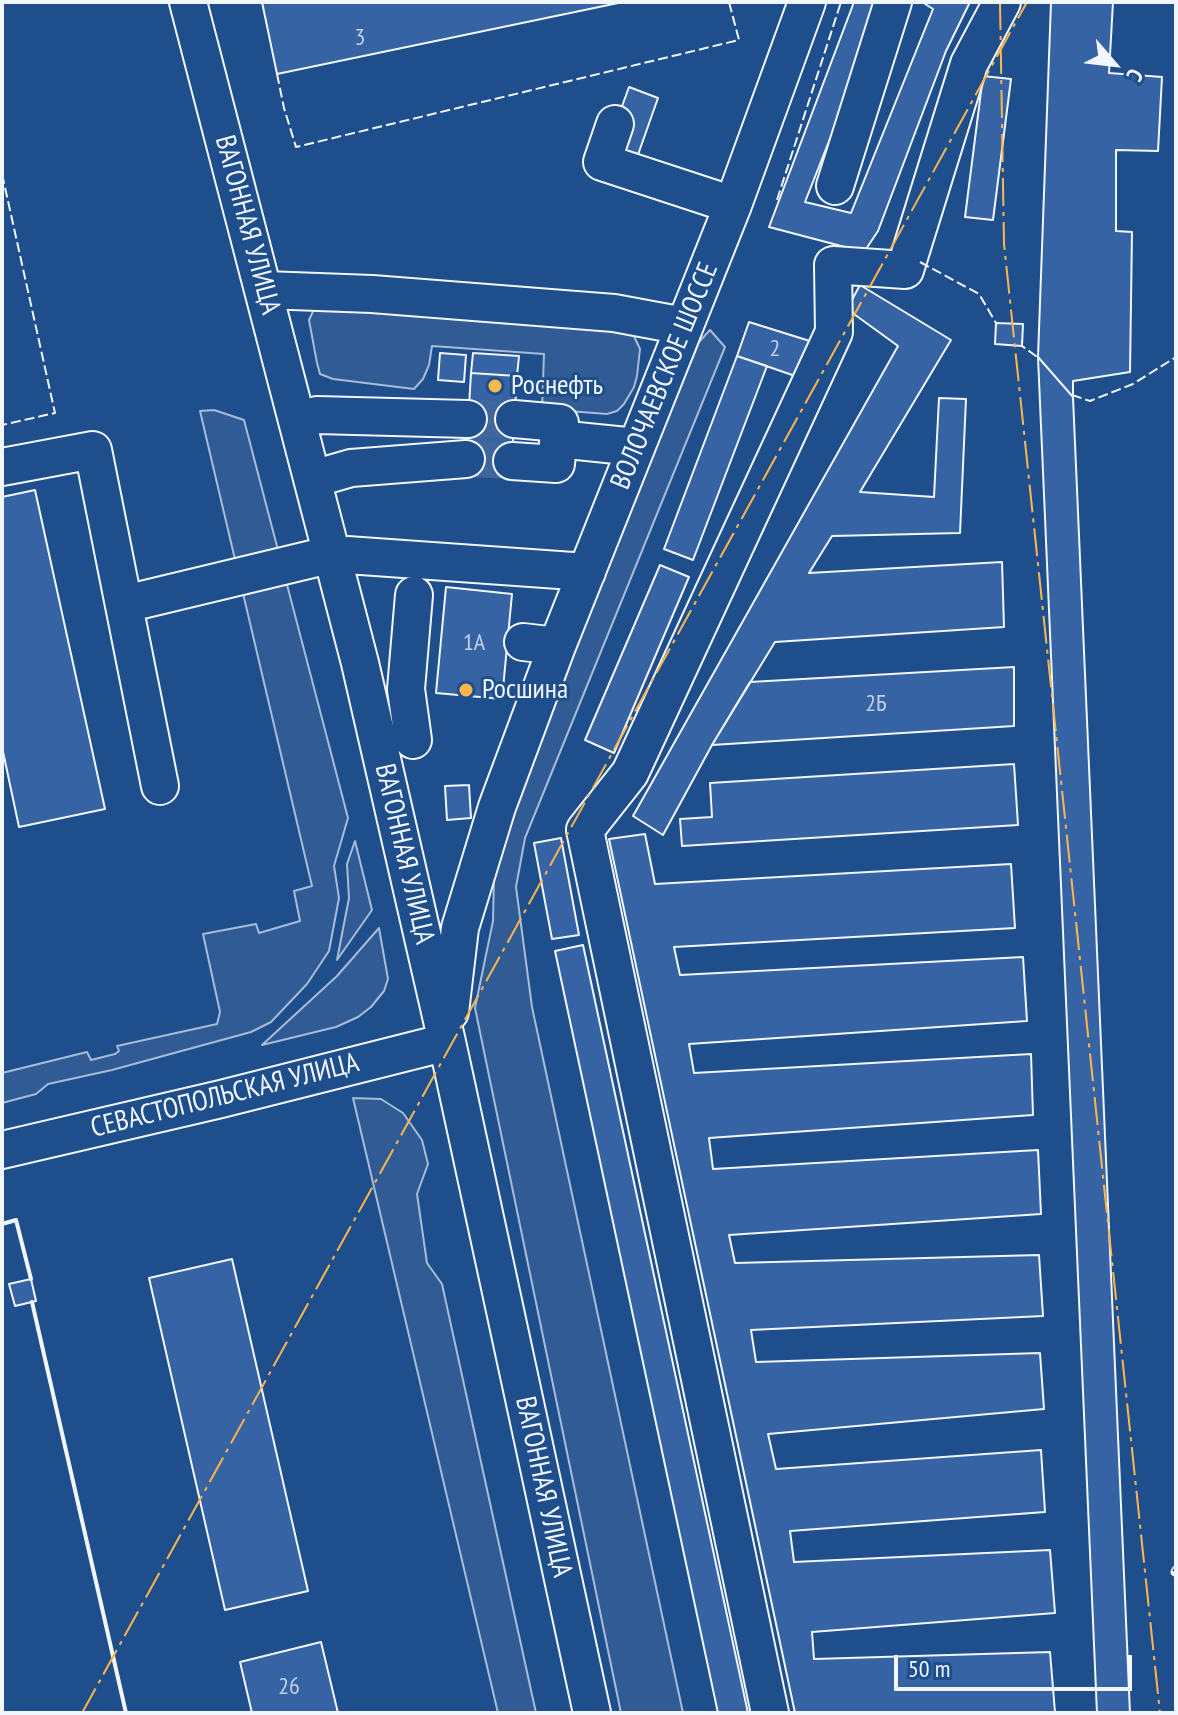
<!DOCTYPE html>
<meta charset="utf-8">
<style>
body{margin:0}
#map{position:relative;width:1178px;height:1715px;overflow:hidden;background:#1f4e8c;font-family:"PT Sans Narrow",sans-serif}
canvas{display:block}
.frame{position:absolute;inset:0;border:4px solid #f2f6ff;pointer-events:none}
.north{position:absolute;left:1074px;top:24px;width:80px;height:80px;-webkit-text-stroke:6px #1f4e8c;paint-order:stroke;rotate:118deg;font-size:22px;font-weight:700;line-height:32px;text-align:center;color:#f2f6ff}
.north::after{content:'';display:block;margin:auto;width:28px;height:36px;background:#f2f6ff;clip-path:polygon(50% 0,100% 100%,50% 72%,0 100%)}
.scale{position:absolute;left:894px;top:1655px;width:238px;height:36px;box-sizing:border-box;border:4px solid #f2f6ff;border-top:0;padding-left:10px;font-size:24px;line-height:28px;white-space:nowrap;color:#f2f6ff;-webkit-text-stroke:6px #1f4e8c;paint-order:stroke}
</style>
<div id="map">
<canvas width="1178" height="1715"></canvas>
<div class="frame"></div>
<div class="north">С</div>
<div class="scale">50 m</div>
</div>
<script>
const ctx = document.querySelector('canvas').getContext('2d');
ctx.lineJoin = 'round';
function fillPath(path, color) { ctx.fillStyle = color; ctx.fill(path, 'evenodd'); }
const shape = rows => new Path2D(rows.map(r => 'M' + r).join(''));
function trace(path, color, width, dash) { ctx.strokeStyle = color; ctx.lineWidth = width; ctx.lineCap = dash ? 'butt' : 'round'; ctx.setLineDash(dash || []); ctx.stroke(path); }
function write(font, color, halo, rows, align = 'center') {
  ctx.font = font + ' "PT Sans Narrow",sans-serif'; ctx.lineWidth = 6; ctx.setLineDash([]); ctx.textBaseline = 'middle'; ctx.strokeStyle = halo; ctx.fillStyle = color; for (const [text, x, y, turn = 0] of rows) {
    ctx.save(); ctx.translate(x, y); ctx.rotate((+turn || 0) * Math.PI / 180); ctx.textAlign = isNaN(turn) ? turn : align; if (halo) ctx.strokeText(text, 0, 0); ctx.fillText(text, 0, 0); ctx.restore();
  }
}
const built = shape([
 [315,307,632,332,640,349,637,376,634,387,624,404,617,411,607,414,542,409,544,354,432,346,429,365,423,379,414,389,333,379,320,374,317,363,309,320,315,307],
 [710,330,725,347,525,838,516,887,532,1007,683,1713,621,1713,475,1008,493,921,494,876,535,741,699,342,710,330],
 [214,410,244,420,348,818,334,866,339,898,329,951,307,984,271,1022,251,1032,112,1070,48,1084,36,1094,2,1103,2,1073,87,1052,91,1060,115,1054,119,1051,117,1046,217,1024,220,1012,203,934,256,924,259,933,300,921,294,891,312,886,200,411,214,410],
 [355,841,372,910,337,960,349,898,347,864,355,841],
 [379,928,388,979,384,991,371,1007,358,1017,336,1027,262,1045,337,976,379,928],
 [353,1098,381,1099,403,1113,422,1140,428,1164,417,1194,427,1263,442,1284,536,1713,498,1713,353,1098]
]);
const building = shape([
 [262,2,623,2,277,74,262,2],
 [854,2,884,2,805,202,851,213,933,9,922,2,970,2,946,51,878,231,864,252,769,227,854,2],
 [1051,2,1113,2,1109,73,1162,77,1158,151,1116,150,1116,231,1132,232,1130,372,1073,381,1073,397,1038,357,1051,2],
 [983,76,1011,79,993,220,965,217,983,76],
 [629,87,658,98,634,166,604,156,629,87],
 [860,285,951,340,860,492,934,497,939,398,966,399,960,533,832,536,809,573,1002,562,1004,627,775,642,712,745,663,835,633,816,898,346,847,309,860,285],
 [749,322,813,342,801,378,737,356,749,322],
 [996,323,1023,324,1022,346,995,344,996,323],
 [440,353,466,355,464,382,438,380,440,353],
 [473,353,519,356,517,376,471,373,473,353],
 [737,356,767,366,693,560,664,549,737,356],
 [1038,357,1073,397,1130,1713,1097,1713,1038,357],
 [471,373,517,376,511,476,465,473,471,373],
 [35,490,105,809,19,827,2,747,2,497,35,490],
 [660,565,689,577,614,753,585,740,660,565],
 [446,587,512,594,502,699,436,693,446,587],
 [1014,667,1014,726,712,745,750,682,1014,667],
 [1014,764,1018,825,682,846,680,819,712,817,710,783,1014,764],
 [469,785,471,818,447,820,445,786,469,785],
 [645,834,655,884,1011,864,1015,928,674,947,680,975,1023,957,1027,1021,689,1044,694,1073,1031,1054,1033,1115,709,1138,713,1169,1038,1150,1041,1214,729,1235,735,1263,1039,1255,1043,1316,751,1330,756,1362,1040,1353,1044,1409,768,1434,776,1469,1041,1450,1045,1512,790,1531,794,1562,1050,1550,1055,1613,812,1632,814,1659,1050,1652,1055,1712,795,1713,609,839,645,834],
 [561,838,579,935,552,939,534,843,561,838],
 [583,945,748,1713,718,1713,555,951,583,945],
 [232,1259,308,1591,225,1610,149,1278,232,1259],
 [31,1279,36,1301,15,1306,9,1284,31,1279],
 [321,1642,338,1713,252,1713,240,1662,321,1642]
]);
const minorTunnel = shape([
 [468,419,514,419],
 [466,459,512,461]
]);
const minor = shape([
 [188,2,360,663,447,1042,592,1713],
 [615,124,602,162,733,205],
 [835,186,893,2],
 [265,290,372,294,614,313,684,326],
 [298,420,317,415,468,419],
 [558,439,636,447],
 [512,461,556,464,560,423,514,419],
 [2,467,93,450,160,786],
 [313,479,351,468,466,459],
 [125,604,333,554,587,572],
 [523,642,557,646],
 [413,740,406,689,414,595],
 [450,1012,460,928,497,807,557,646,733,205,807,2],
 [2,1150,221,1099,447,1042],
 [770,1713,585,830,630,773,834,332,833,265,905,270,969,64,1002,2]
]);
const rail = shape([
 [1175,1572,1176,1570]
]);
const fence = shape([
 [277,74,284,108,296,147,739,40,729,2],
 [2,174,55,413,2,425],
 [777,200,841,2],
 [920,262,979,294,996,323,999,323],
 [1022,340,1022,346,1040,359],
 [1072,395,1090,401,1133,384,1176,357]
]);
const wall = shape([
 [2,1224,16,1220,31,1279],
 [32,1302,126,1713]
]);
const power = shape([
 [1000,2,1004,244,1160,1713],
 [82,1713,1027,2]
]);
const markers = [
 [495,386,8,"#ffb74d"],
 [466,690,8,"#ffb74d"]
];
const numberNames = [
 ["3",360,38],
 ["2",775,349],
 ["1А",474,643],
 ["2Б",876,704],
 ["26",289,1687]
];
const streetNames = [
 ["ВАГОННАЯ УЛИЦА",247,225,75],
 ["ВОЛОЧАЕВСКОЕ ШОССЕ",665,376,-68],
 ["ВАГОННАЯ УЛИЦА",404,854,77],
 ["СЕВАСТОПОЛЬСКАЯ УЛИЦА",225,1096,-14],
 ["ВАГОННАЯ УЛИЦА",543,1487,78]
];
const poiNames = [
 ["Роснефть",511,386],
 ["Росшина",482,690]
];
fillPath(built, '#305b95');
trace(built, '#a8bbd7', 2);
fillPath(building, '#3563a3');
trace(building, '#f2f6ff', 2);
trace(minorTunnel, '#3f679d', 36, [36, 18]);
trace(minor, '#f2f6ff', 40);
trace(minor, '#1f4e8c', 36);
trace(rail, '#f2f6ff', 9);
trace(rail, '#1f4e8c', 6, [18]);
trace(fence, '#f2f6ff', 2, [10, 4]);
trace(wall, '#f2f6ff', 4);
trace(power, '#ffb74d', 2, [28, 6, 4, 6]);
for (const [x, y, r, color] of markers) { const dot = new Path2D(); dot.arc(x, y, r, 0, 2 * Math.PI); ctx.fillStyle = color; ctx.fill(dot); trace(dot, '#1f4e8c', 3); }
write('24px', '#c3d1e8', null, numberNames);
write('28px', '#f2f6ff', '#1f4e8c', streetNames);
write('28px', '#f2f6ff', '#1f4e8c', poiNames, 'left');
</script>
